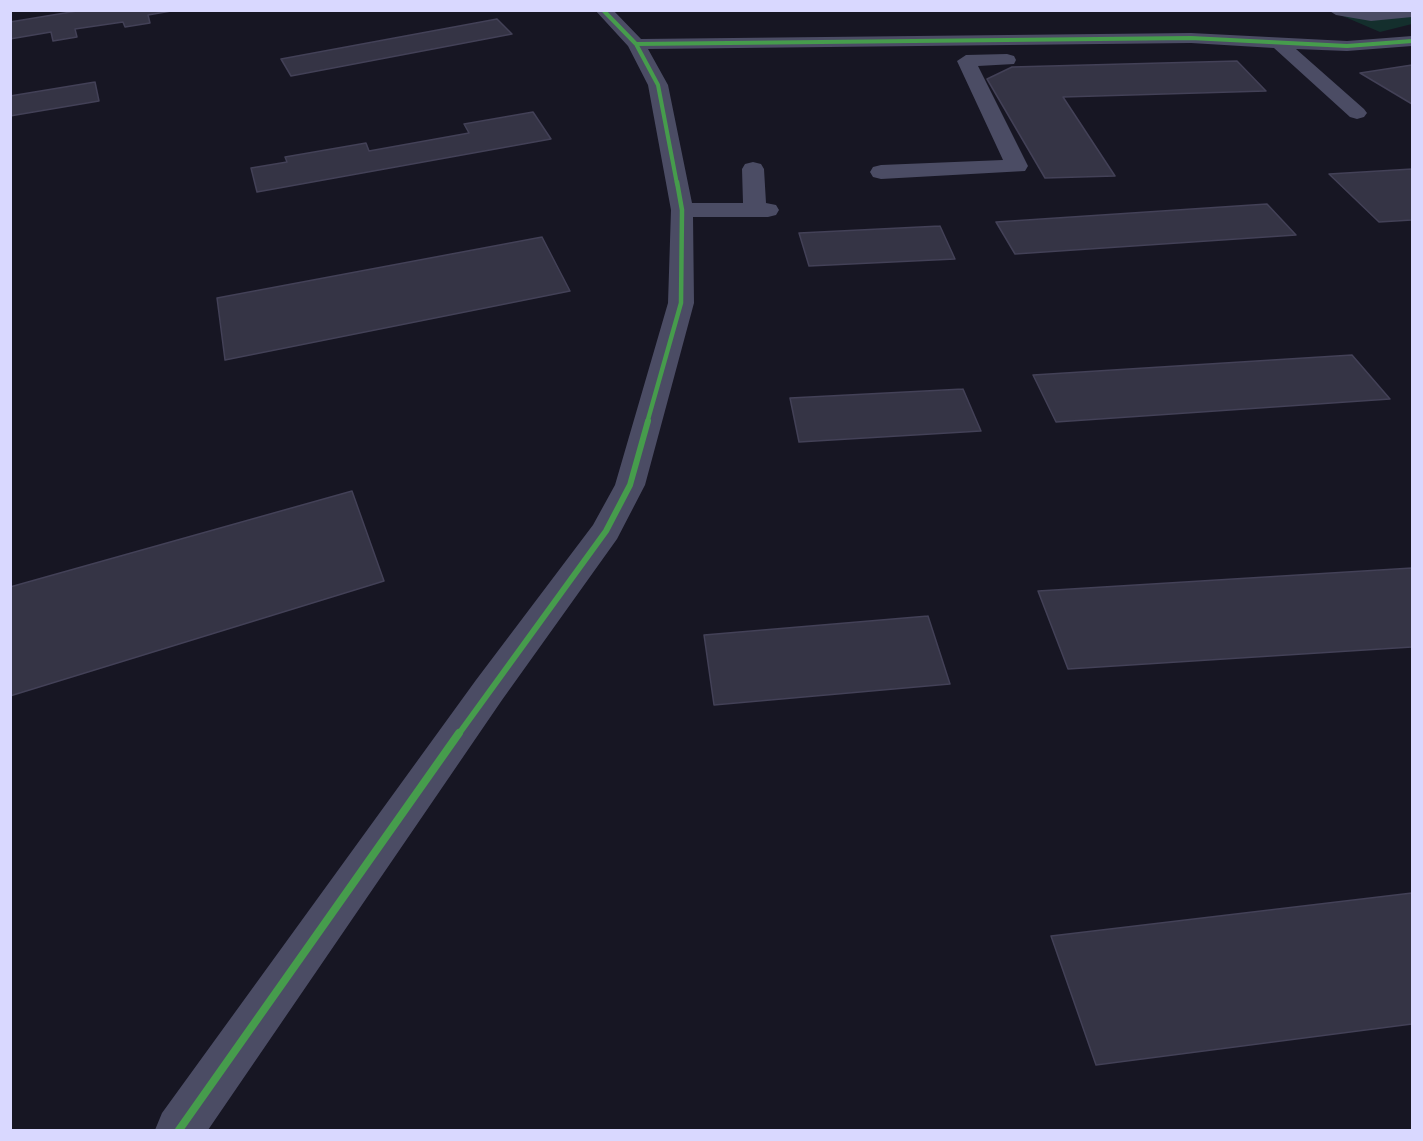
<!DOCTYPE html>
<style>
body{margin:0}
#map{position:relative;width:1423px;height:1141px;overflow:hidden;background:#171623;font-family:"IBM Plex Sans",sans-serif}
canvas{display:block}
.frame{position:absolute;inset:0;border:12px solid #d9d8ff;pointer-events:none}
</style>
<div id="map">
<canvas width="1423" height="1141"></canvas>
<div class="frame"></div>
</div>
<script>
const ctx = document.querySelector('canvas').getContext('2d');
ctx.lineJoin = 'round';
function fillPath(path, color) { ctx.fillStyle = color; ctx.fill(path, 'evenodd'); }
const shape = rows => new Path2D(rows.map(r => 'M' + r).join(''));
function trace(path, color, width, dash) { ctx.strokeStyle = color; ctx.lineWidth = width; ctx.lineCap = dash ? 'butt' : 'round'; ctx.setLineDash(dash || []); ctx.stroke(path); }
const green = shape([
 [1331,11,1412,11,1412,24,1380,32]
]);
const building = shape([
 [83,10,177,10,148,15,150,23,125,27,123,22,75,29,77,37,53,41,51,32,10,39,10,22,83,10],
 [497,19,512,34,291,76,281,59,497,19],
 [1237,61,1266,91,1063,97,1115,176,1045,178,987,79,1012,67,1237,61],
 [1412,65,1412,104,1360,73,1412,65],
 [95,82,99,101,10,116,10,96,95,82],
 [533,112,551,139,257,192,251,168,287,162,285,157,366,143,369,151,469,133,464,124,533,112],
 [1412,169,1412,220,1379,222,1329,174,1412,169],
 [1267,204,1296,235,1015,254,996,222,1267,204],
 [940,226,955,259,809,266,799,233,940,226],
 [542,237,570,291,225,360,217,298,542,237],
 [1352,355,1390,399,1056,422,1033,375,1352,355],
 [963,389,981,431,799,442,790,398,963,389],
 [352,491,384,581,10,696,10,587,352,491],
 [1412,568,1412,647,1068,669,1038,591,1412,568],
 [928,616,950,684,714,705,704,635,928,616],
 [1412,893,1412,1024,1096,1065,1051,936,1412,893]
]);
const minor = shape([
 [595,10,613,10,641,39,1191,33,1347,41,1412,36,1412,46,1347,51,1296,49,1364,109,1367,113,1364,117,1357,119,1350,117,1274,48,1191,43,648,49,668,85,692,203,743,203,742,169,745,164,753,162,761,164,764,169,766,203,776,205,779,210,776,215,768,217,693,217,694,303,645,485,617,539,502,700,208,1130,155,1130,162,1113,476,680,593,525,615,485,668,303,671,210,648,85,628,46,595,10],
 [1328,10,1412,10,1412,17,1371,21,1336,15,1328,10],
 [1007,54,1014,56,1016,60,1014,64,978,66,1028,166,1025,171,881,179,873,177,870,172,873,167,881,165,1003,160,957,61,966,55,1007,54]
]);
const cyclewayFar3 = shape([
 [603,10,636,44,658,85,677,184],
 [636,44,1191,38,1347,46,1412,41]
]);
const cyclewayFar2 = shape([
 [647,423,681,303,682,210,677,182]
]);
const cyclewayFar1 = shape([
 [458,735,606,531,630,485,648,421]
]);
const cycleway = shape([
 [179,1130,459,733]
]);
fillPath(green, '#142f2d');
fillPath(building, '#353445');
trace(building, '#434157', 1.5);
fillPath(minor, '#4b4c64');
trace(cyclewayFar3, '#469c4c', 4);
trace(cyclewayFar2, '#469c4c', 4.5);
trace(cyclewayFar1, '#469c4c', 6);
trace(cycleway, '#469c4c', 8);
</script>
